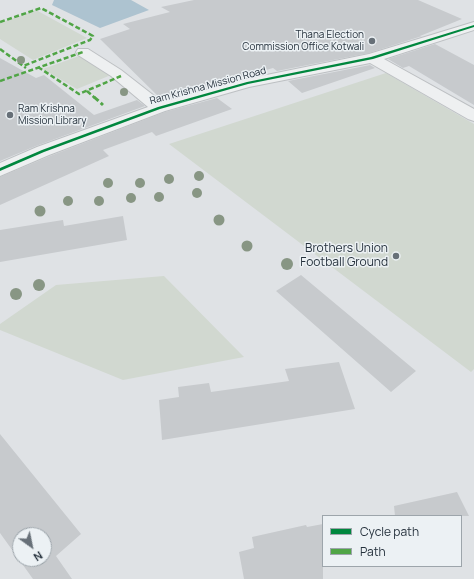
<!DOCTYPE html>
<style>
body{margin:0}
#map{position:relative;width:474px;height:579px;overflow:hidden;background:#dfe2e5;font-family:Manrope,sans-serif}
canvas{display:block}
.legend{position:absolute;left:322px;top:515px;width:140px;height:52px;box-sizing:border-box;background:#ecf1f4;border:1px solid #9da5ab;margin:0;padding:5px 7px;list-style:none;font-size:12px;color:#26323d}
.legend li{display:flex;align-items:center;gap:8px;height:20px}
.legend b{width:20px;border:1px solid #9da5ab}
.north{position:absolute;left:12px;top:527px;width:40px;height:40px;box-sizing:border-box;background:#ecf1f4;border:1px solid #9da5ab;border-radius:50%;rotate:147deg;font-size:11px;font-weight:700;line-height:16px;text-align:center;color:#26323d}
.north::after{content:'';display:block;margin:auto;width:14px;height:18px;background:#677078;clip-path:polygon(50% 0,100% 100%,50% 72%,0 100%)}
</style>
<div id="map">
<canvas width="474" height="579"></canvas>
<ul class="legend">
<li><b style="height:5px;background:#00873e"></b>Cycle path</li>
<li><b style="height:5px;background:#50a546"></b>Path</li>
</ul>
<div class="north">N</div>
</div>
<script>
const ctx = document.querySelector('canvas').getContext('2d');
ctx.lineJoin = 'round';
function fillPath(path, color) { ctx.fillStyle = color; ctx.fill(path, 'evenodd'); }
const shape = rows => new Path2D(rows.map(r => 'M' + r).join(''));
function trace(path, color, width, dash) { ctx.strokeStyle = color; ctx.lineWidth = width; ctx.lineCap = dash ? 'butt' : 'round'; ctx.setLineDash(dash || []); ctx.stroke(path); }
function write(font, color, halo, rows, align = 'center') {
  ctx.font = font + ' Manrope,sans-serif'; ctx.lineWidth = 3; ctx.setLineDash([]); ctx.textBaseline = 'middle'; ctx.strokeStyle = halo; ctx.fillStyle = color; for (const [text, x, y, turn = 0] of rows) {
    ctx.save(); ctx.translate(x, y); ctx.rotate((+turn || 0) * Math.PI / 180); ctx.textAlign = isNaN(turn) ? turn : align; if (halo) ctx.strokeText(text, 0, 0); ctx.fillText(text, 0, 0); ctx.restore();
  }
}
const green = shape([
 [36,10,87,38,33,60,0,39,0,23],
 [82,55,111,75,77,89,43,69],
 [386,73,474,124,474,369,471,372,169,144],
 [164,276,244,357,123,380,0,330,0,324,56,285]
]);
const water = shape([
 [54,0,131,0,149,10,100,28,52,5]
]);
const building = shape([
 [194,0,418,0,462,19,420,36,422,36,369,53,277,71,273,68,162,100,100,39,130,29,123,24,170,12,161,7],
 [435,44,474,65,474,105,409,66,403,68,388,59],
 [0,58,36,78,44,75,94,115,137,100,145,106,36,146,0,161],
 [370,65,375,68,302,93,288,81],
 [217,98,232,109,156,136,152,132,103,150,109,156,0,205,0,177,50,156,165,112],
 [123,216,127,240,0,262,0,230,63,220,64,226],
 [301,275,416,371,391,392,276,291],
 [339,362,355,409,162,440,159,400,179,397,178,387,209,383,211,392,289,381,285,369],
 [0,434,81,534,56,556,72,579,33,579,0,533],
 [20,535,44,535,44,559,20,559],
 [457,492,469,516,395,516,394,506],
 [323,524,323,579,244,579,239,552,254,548,252,537,306,525,307,527]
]);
const minor = shape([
 [474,22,474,30,384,59,474,109,474,121,468,119,370,63,249,87,165,111,49,155,0,176,0,163,37,147,148,107,111,76,78,55,76,52,78,49,88,49,121,70,162,102,247,79,369,54,474,22]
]);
const quietFar1 = shape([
 [0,22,41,8,93,36,90,40,23,66],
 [0,49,26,68],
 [38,67,79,94,121,76],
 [0,81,83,52],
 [87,91,95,98]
]);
const quiet = shape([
 [94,97,103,105]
]);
const cycleway = shape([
 [474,25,474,27,373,59,248,84,160,109,44,152,0,171,0,168,42,150,158,107,247,82,371,57,474,25]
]);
const trees = [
 [21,60,4],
 [124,92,4],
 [199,176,5],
 [169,179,5],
 [108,183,5],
 [140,183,5],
 [197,193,5],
 [159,197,5],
 [131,198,5],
 [68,201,5],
 [99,201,5],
 [40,211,5.5],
 [219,220,5.5],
 [247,246,5.5],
 [287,264,6],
 [39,285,6],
 [16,294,6]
];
const markers = [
 [372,41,4,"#677078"],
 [10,115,4,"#677078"],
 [396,256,4,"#677078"]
];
const farPoinames = [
 ["Thana Election",364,35],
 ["Commission Office Kotwali",364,47],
 ["Ram Krishna",18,109,"left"],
 ["Mission Library",18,121,"left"]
];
const farStreetnames = [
 ["Ram Krishna Mission Road",208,86,-15]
];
const poiNames = [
 ["Brothers Union",388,249],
 ["Football Ground",388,263]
];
fillPath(green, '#d1d8d0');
fillPath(water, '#adc3d0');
fillPath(building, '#c7cacd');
trace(minor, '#bdc0c3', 2);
fillPath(minor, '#eef0f1');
trace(quietFar1, '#50a546', 2.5, [5, 2.5]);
trace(quiet, '#50a546', 3, [6, 3]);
fillPath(cycleway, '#00873e');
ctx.fillStyle = '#889684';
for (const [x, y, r] of trees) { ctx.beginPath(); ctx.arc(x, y, r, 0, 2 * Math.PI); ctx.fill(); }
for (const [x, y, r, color] of markers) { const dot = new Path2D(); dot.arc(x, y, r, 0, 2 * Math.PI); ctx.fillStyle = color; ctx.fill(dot); trace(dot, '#ecf1f4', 1.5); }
write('10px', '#26323d', '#ecf1f4', farPoinames, 'right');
write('10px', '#26323d', '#ecf1f4', farStreetnames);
write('12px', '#26323d', '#ecf1f4', poiNames, 'right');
</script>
